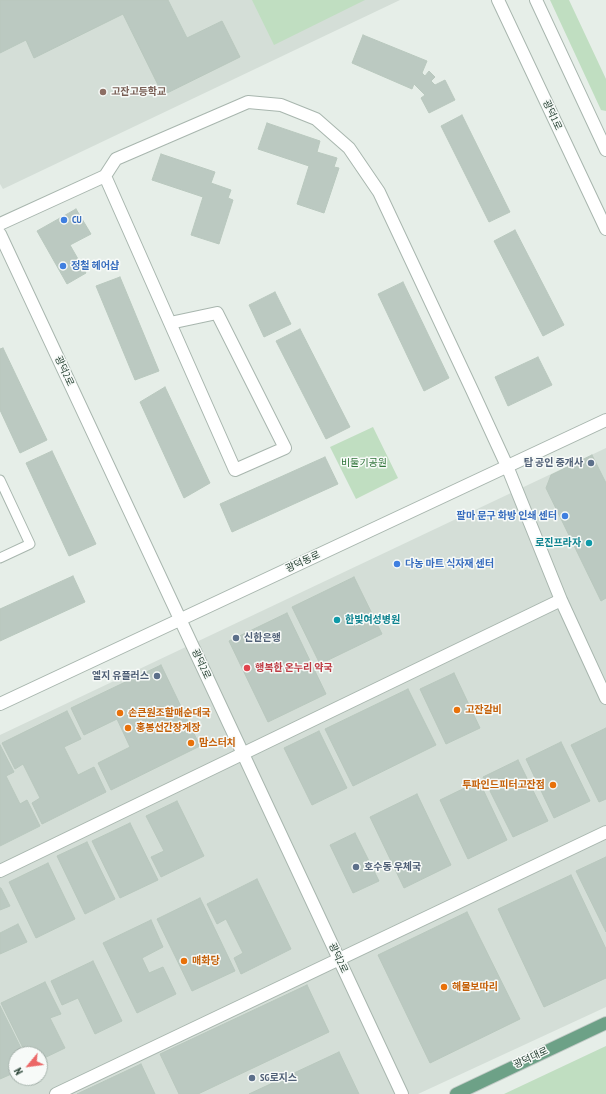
<!DOCTYPE html>
<meta charset="utf-8">
<style>
body{margin:0}
#map{position:relative;width:606px;height:1094px;overflow:hidden;background:#e6eee8;font-family:"PT Sans Narrow",sans-serif}
canvas{display:block}
.north{position:absolute;left:8px;top:1046px;width:40px;height:40px;box-sizing:border-box;background:#f7faf8;border:1px solid #a3b0a9;border-radius:50%;rotate:241deg;font-size:11px;font-weight:700;line-height:16px;text-align:center;color:#254032}
.north::after{content:'';display:block;margin:auto;width:14px;height:18px;background:#eb6767;clip-path:polygon(50% 0,100% 100%,50% 72%,0 100%)}
</style>
<div id="map">
<canvas width="606" height="1094"></canvas>
<div class="north">N</div>
</div>
<script>
const ctx = document.querySelector('canvas').getContext('2d');
ctx.lineJoin = 'round';
function fillPath(path, color) { ctx.fillStyle = color; ctx.fill(path, 'evenodd'); }
const shape = rows => new Path2D(rows.map(r => 'M' + r).join(''));
function trace(path, color, width, dash) { ctx.strokeStyle = color; ctx.lineWidth = width; ctx.lineCap = dash ? 'butt' : 'round'; ctx.setLineDash(dash || []); ctx.stroke(path); }
function write(font, color, halo, rows, align = 'center') {
  ctx.font = font + ' "PT Sans Narrow","Noto Sans KR",sans-serif'; ctx.lineWidth = 3; ctx.setLineDash([]); ctx.textBaseline = 'middle'; ctx.strokeStyle = halo; ctx.fillStyle = color; for (const [text, x, y, turn = 0] of rows) {
    ctx.save(); ctx.translate(x, y); ctx.rotate((+turn || 0) * Math.PI / 180); ctx.textAlign = isNaN(turn) ? turn : align; if (halo) ctx.strokeText(text, 0, 0); ctx.fillText(text, 0, 0); ctx.restore();
  }
}
const built = shape([
 [0,0,400,0,3,189,0,184],
 [606,448,606,1007,418,1094,0,1094,0,735],
 [16,1054,40,1054,40,1078,16,1078]
]);
const green = shape([
 [252,0,365,0,274,45],
 [550,0,569,0,606,79,606,111,601,110],
 [373,427,398,478,356,499,330,447],
 [606,1046,606,1094,504,1094]
]);
const building = shape([
 [0,0,168,0,187,38,222,21,240,57,163,95,123,14,34,58,26,40,0,53,0,0],
 [363,35,427,61,422,73,425,76,429,71,435,77,431,81,435,85,445,80,455,100,429,113,421,98,425,95,414,84,412,89,352,63,363,35],
 [462,115,510,212,489,222,441,126,462,115],
 [267,123,320,141,317,152,337,158,334,167,339,168,324,213,297,204,309,166,258,149,267,123],
 [161,154,215,172,211,183,231,190,228,198,233,200,219,244,191,235,203,197,152,180,161,154],
 [76,209,91,234,70,245,86,273,67,284,37,231,76,209],
 [515,230,564,325,543,336,494,241,515,230],
 [120,277,159,371,135,380,96,286,120,277],
 [403,282,449,378,424,391,378,294,403,282],
 [275,292,291,324,264,337,249,305,275,292],
 [300,329,350,427,326,439,276,341,300,329],
 [3,348,47,440,20,453,0,410,0,349,3,348],
 [538,357,552,385,508,406,495,377,538,357],
 [165,387,210,483,184,498,140,402,165,387],
 [52,451,96,544,69,556,26,463,52,451],
 [592,455,606,483,606,598,601,601,546,488,551,475,592,455],
 [325,457,338,484,232,532,220,504,325,457],
 [73,576,85,602,0,641,0,609,73,576],
 [354,577,382,634,320,664,292,607,354,577],
 [287,613,326,694,268,722,229,641,287,613],
 [161,665,200,746,111,790,98,763,130,747,117,719,84,735,71,708,161,665],
 [454,673,480,728,446,744,420,689,454,673],
 [408,689,436,745,353,786,325,729,408,689],
 [67,711,81,739,64,747,78,775,94,767,106,792,42,824,32,803,40,798,23,764,15,769,2,743,67,711],
 [606,728,606,799,599,802,571,745,606,728],
 [319,731,347,788,312,805,284,748,319,731],
 [561,742,590,801,554,818,526,759,561,742],
 [0,745,14,772,6,776,20,804,27,800,40,826,0,846,0,745],
 [518,760,548,821,513,837,483,777,518,760],
 [479,781,507,840,468,859,440,800,479,781],
 [417,794,451,865,404,888,370,817,417,794],
 [177,801,204,856,161,877,151,857,164,851,146,816,177,801],
 [130,823,158,880,120,898,92,841,130,823],
 [355,833,379,881,353,893,330,845,355,833],
 [87,842,115,899,85,914,57,856,87,842],
 [606,857,606,932,576,871,606,857],
 [48,863,75,919,36,938,9,882,48,863],
 [571,875,606,949,606,978,544,1007,498,909,571,875],
 [257,879,291,949,241,974,234,958,243,953,226,919,217,924,207,904,257,879],
 [0,888,1,888,10,906,0,910,0,888],
 [200,898,235,971,192,991,157,919,200,898],
 [467,912,520,1019,430,1063,378,955,467,912],
 [151,920,163,947,142,958,149,973,163,967,176,994,137,1013,103,943,151,920],
 [18,924,27,942,0,954,0,933,18,924],
 [93,961,122,1021,95,1034,78,998,62,1005,51,981,93,961],
 [45,982,61,1014,50,1018,65,1048,40,1060,40,1054,26,1054,1,1003,45,982],
 [307,985,329,1032,198,1094,179,1094,160,1054,307,985],
 [0,1006,24,1054,16,1054,16,1072,0,1079,0,1006],
 [339,1052,359,1094,249,1094,339,1052],
 [141,1064,155,1094,77,1094,141,1064]
]);
const service = shape([
 [0,480,30,544,0,558]
]);
const minor = shape([
 [105,176,116,159,248,102,281,105,316,119,349,148,379,192,472,390,507,466,561,600,606,698],
 [0,224,105,176,235,470,285,448,217,313,170,323],
 [0,871,561,600],
 [56,1094,606,832]
]);
const tertiary = shape([
 [498,0,606,229],
 [536,0,606,150],
 [0,234,402,1094],
 [0,704,606,420]
]);
const primary = shape([
 [456,1094,606,1023]
]);
const markers = [
 [103,92,4,"#8d6e63"],
 [64,220,4,"#3f7fe0"],
 [63,266,4,"#3f7fe0"],
 [591,463,4,"#5c6f8a"],
 [565,516,4,"#3f7fe0"],
 [589,543,4,"#0f9aa8"],
 [397,564,4,"#3f7fe0"],
 [337,620,4,"#0f9aa8"],
 [236,638,4,"#5c6f8a"],
 [247,668,4,"#e0444e"],
 [157,676,4,"#5c6f8a"],
 [457,710,4,"#e8710a"],
 [120,713,4,"#e8710a"],
 [128,728,4,"#e8710a"],
 [191,743,4,"#e8710a"],
 [553,785,4,"#e8710a"],
 [356,867,4,"#5c6f8a"],
 [184,961,4,"#e8710a"],
 [444,987,4,"#e8710a"],
 [252,1078,4,"#5c6f8a"]
];
const educationNames = [
 ["고잔고등학교",111,92]
];
const streetNames = [
 ["광덕1로",552,115,65],
 ["광덕2로",64,371,65],
 ["광덕동로",303,562,-25],
 ["광덕2로",201,664,65],
 ["광덕2로",338,958,65],
 ["광덕대로",531,1058,-25]
];
const shopNames = [
 ["CU",72,220],
 ["정철 헤어샵",71,266],
 ["팔마 문구 화방 인쇄 센터",557,516,"right"],
 ["다농 마트 식자재 센터",405,564]
];
const parkNames = [
 ["비둘기공원",364,463]
];
const serviceNames = [
 ["탑 공인 중개사",583,463,"right"],
 ["신한은행",244,638],
 ["엘지 유플러스",149,676,"right"],
 ["호수동 우체국",364,867],
 ["SG로지스",260,1078]
];
const cultureNames = [
 ["로진프라자",581,543],
 ["한빛여성병원",345,620,"left"]
];
const healthNames = [
 ["행복한 온누리 약국",255,668]
];
const foodNames = [
 ["고잔갈비",465,710],
 ["손큰원조할매순대국",128,713],
 ["홍봉선간장게장",136,728],
 ["맘스터치",199,743],
 ["투파인드피터고잔점",545,785,"right"],
 ["매화당",192,961],
 ["해물보따리",452,987]
];
fillPath(built, '#d4ded7');
fillPath(green, '#c0dec1');
fillPath(building, '#bbc9c1');
trace(building, '#b9c8be', 1);
trace(service, '#a8b6ae', 11);
trace(minor, '#a8b6ae', 14);
trace(tertiary, '#a8b6ae', 14);
trace(primary, '#c2cac6', 14);
trace(service, '#fff', 9);
trace(minor, '#fff', 12);
trace(tertiary, '#fff', 12);
trace(primary, '#6da187', 12);
for (const [x, y, r, color] of markers) { const dot = new Path2D(); dot.arc(x, y, r, 0, 2 * Math.PI); ctx.fillStyle = color; ctx.fill(dot); trace(dot, '#f7faf8', 1.5); }
write('bold 10px', '#785e54', '#f7faf8', educationNames, 'left');
write('10px', '#254032', '#f7faf8', streetNames);
write('bold 10px', '#366cbe', '#f7faf8', shopNames, 'left');
write('10px', '#31753b', '#f7faf8', parkNames);
write('bold 10px', '#4e5e75', '#f7faf8', serviceNames, 'left');
write('bold 10px', '#0d838f', '#f7faf8', cultureNames, 'right');
write('bold 10px', '#be3a42', '#f7faf8', healthNames, 'left');
write('bold 10px', '#c56008', '#f7faf8', foodNames, 'left');
</script>
